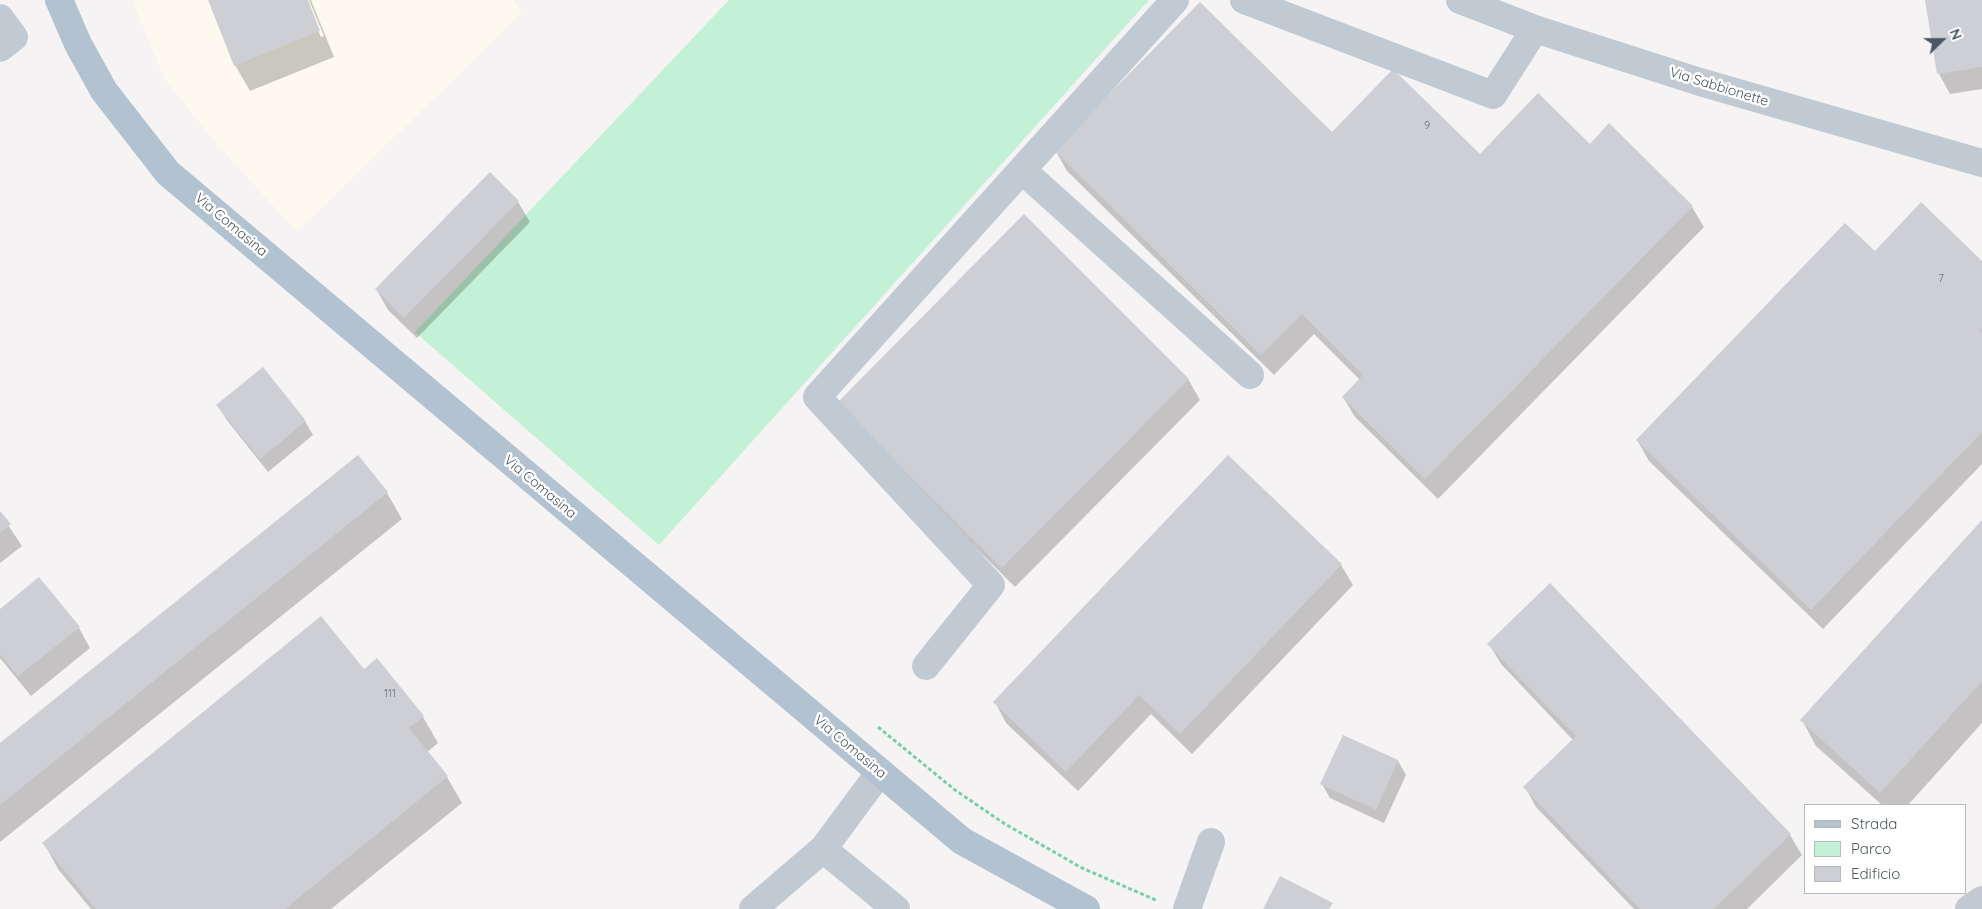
<!DOCTYPE html>
<style>
body{margin:0}
#map{position:relative;width:1982px;height:909px;overflow:hidden;background:#f5f3f3;font-family:Quicksand,sans-serif}
canvas{display:block}
.legend{position:absolute;left:1804px;top:804px;width:162px;height:90px;box-sizing:border-box;background:#fff;border:1px solid #b7bbc0;margin:0;padding:6px 9px;list-style:none;font-size:15px;color:#4a5661}
.legend li{display:flex;align-items:center;gap:10px;height:25px}
.legend b{width:25px;border:1px solid #b7bbc0}
.north{position:absolute;left:1917px;top:15px;width:50px;height:50px;-webkit-text-stroke:4px #fff;paint-order:stroke;rotate:68deg;font-size:14px;font-weight:700;line-height:20px;text-align:center;color:#4a5661}
.north::after{content:'';display:block;margin:auto;width:18px;height:22px;background:#4a5661;clip-path:polygon(50% 0,100% 100%,50% 72%,0 100%)}
</style>
<div id="map">
<canvas width="1982" height="909"></canvas>
<ul class="legend">
<li><b style="height:6px;background:#b3c2d1"></b>Strada</li>
<li><b style="height:14px;background:#c3f1d5"></b>Parco</li>
<li><b style="height:14px;background:#cdcfd5"></b>Edificio</li>
</ul>
<div class="north">N</div>
</div>
<script>
const ctx = document.querySelector('canvas').getContext('2d');
ctx.lineJoin = 'round';
function fillPath(path, color) { ctx.fillStyle = color; ctx.fill(path, 'evenodd'); }
const shape = rows => new Path2D(rows.map(r => 'M' + r).join(''));
function trace(path, color, width, dash) { ctx.strokeStyle = color; ctx.lineWidth = width; ctx.lineCap = dash ? 'butt' : 'round'; ctx.setLineDash(dash || []); ctx.stroke(path); }
function write(font, color, halo, rows, align = 'center') {
  ctx.font = font + ' Quicksand,sans-serif'; ctx.lineWidth = 5; ctx.setLineDash([]); ctx.textBaseline = 'middle'; ctx.strokeStyle = halo; ctx.fillStyle = color; for (const [text, x, y, turn = 0] of rows) {
    ctx.save(); ctx.translate(x, y); ctx.rotate((+turn || 0) * Math.PI / 180); ctx.textAlign = isNaN(turn) ? turn : align; if (halo) ctx.strokeText(text, 0, 0); ctx.fillText(text, 0, 0); ctx.restore();
  }
}
const commercial = shape([
 [132,0,513,0,522,13,297,232,215,142,165,80]
]);
const green = shape([
 [729,0,1149,0,659,545,415,332]
]);
const shadow = shape([
 [209,0,306,0,321,37,324,36,309,0,311,0,334,57,250,91,235,65],
 [1926,0,1982,0,1982,89,1950,94,1939,74],
 [1332,134,1480,156,1590,146,1692,207,1704,227,1438,499,1355,417,1343,397,1360,380,1314,334,1274,375,1067,171,1055,150],
 [518,202,530,222,417,338,388,310,376,289],
 [1875,253,1982,262,1982,464,1823,629,1649,461,1637,440],
 [1188,379,1200,400,1015,587,850,423],
 [218,405,305,421,313,435,268,472,226,419],
 [358,457,387,493,402,519,0,842,0,745],
 [1228,457,1341,565,1353,585,1192,754,1151,714,1078,791,1006,723,995,702],
 [0,513,22,546,0,563],
 [1982,521,1982,723,1908,805,1882,805,1816,746,1802,720],
 [1550,585,1790,835,1802,855,1747,909,1634,909,1536,807,1525,787,1573,740,1501,664,1489,644],
 [0,610,79,628,90,648,31,696,0,658],
 [377,660,423,717,438,743,427,752,447,777,462,803,331,909,91,909,58,869,44,843,364,671],
 [1398,761,1406,775,1384,823,1330,798,1322,784]
]);
const building = shape([
 [208,0,308,0,320,31,234,66],
 [1925,0,1982,0,1982,67,1937,74],
 [1200,2,1332,132,1393,69,1480,154,1538,93,1590,144,1609,123,1693,206,1425,479,1342,397,1363,375,1302,314,1261,355,1054,150],
 [490,172,519,201,404,318,375,289],
 [1921,202,1982,261,1982,328,1979,331,1982,333,1982,432,1811,610,1636,440,1845,223,1875,251],
 [1024,214,1189,379,1002,568,837,403],
 [263,367,306,421,260,459,216,405],
 [358,455,388,492,0,805,0,743],
 [1228,455,1342,564,1180,734,1139,695,1066,772,993,702],
 [0,511,11,524,0,533],
 [1982,520,1982,681,1880,793,1800,720],
 [39,577,80,627,18,676,0,654,0,609],
 [1550,583,1791,834,1714,909,1640,909,1523,787,1576,736,1487,644],
 [321,616,364,669,377,658,424,716,409,728,448,776,285,909,96,909,42,843],
 [1343,735,1398,760,1376,810,1320,784],
 [1280,876,1333,903,1329,909,1263,909]
]);
const path = shape([
 [878,727,955,790,1005,824,1082,868,1158,901]
]);
const minor = shape([
 [1244,0,1493,95,1535,29],
 [1460,0,1535,29,1700,82,1982,163],
 [0,18,14,37,0,48],
 [1022,170,1250,375],
 [926,666,991,585,817,397,1175,0],
 [823,849,896,909],
 [753,909,823,849,880,772],
 [1187,909,1211,842],
 [1969,909,1982,900]
]);
const major = shape([
 [59,0,78,44,104,91,168,173,962,841,1086,909]
]);
const numberNames = [
 ["9",1427,126],
 ["7",1941,279],
 ["111",390,694]
];
const streetNames = [
 ["Via Sabbionette",1719,87,17],
 ["Via Comasina",231,225,40],
 ["Via Comasina",540,487,40],
 ["Via Comasina",850,747,40]
];
fillPath(commercial, '#fdf9ef');
fillPath(green, '#c3f1d5');
fillPath(shadow, '#0003');
fillPath(building, '#cdcfd5');
trace(path, '#7ad0a6', 3, [4, 2.5]);
trace(minor, '#c1cad2', 28);
trace(major, '#b3c2d1', 28);
write('11px', '#6b747e', null, numberNames);
write('14px', '#4a5661', '#fff', streetNames);
</script>
